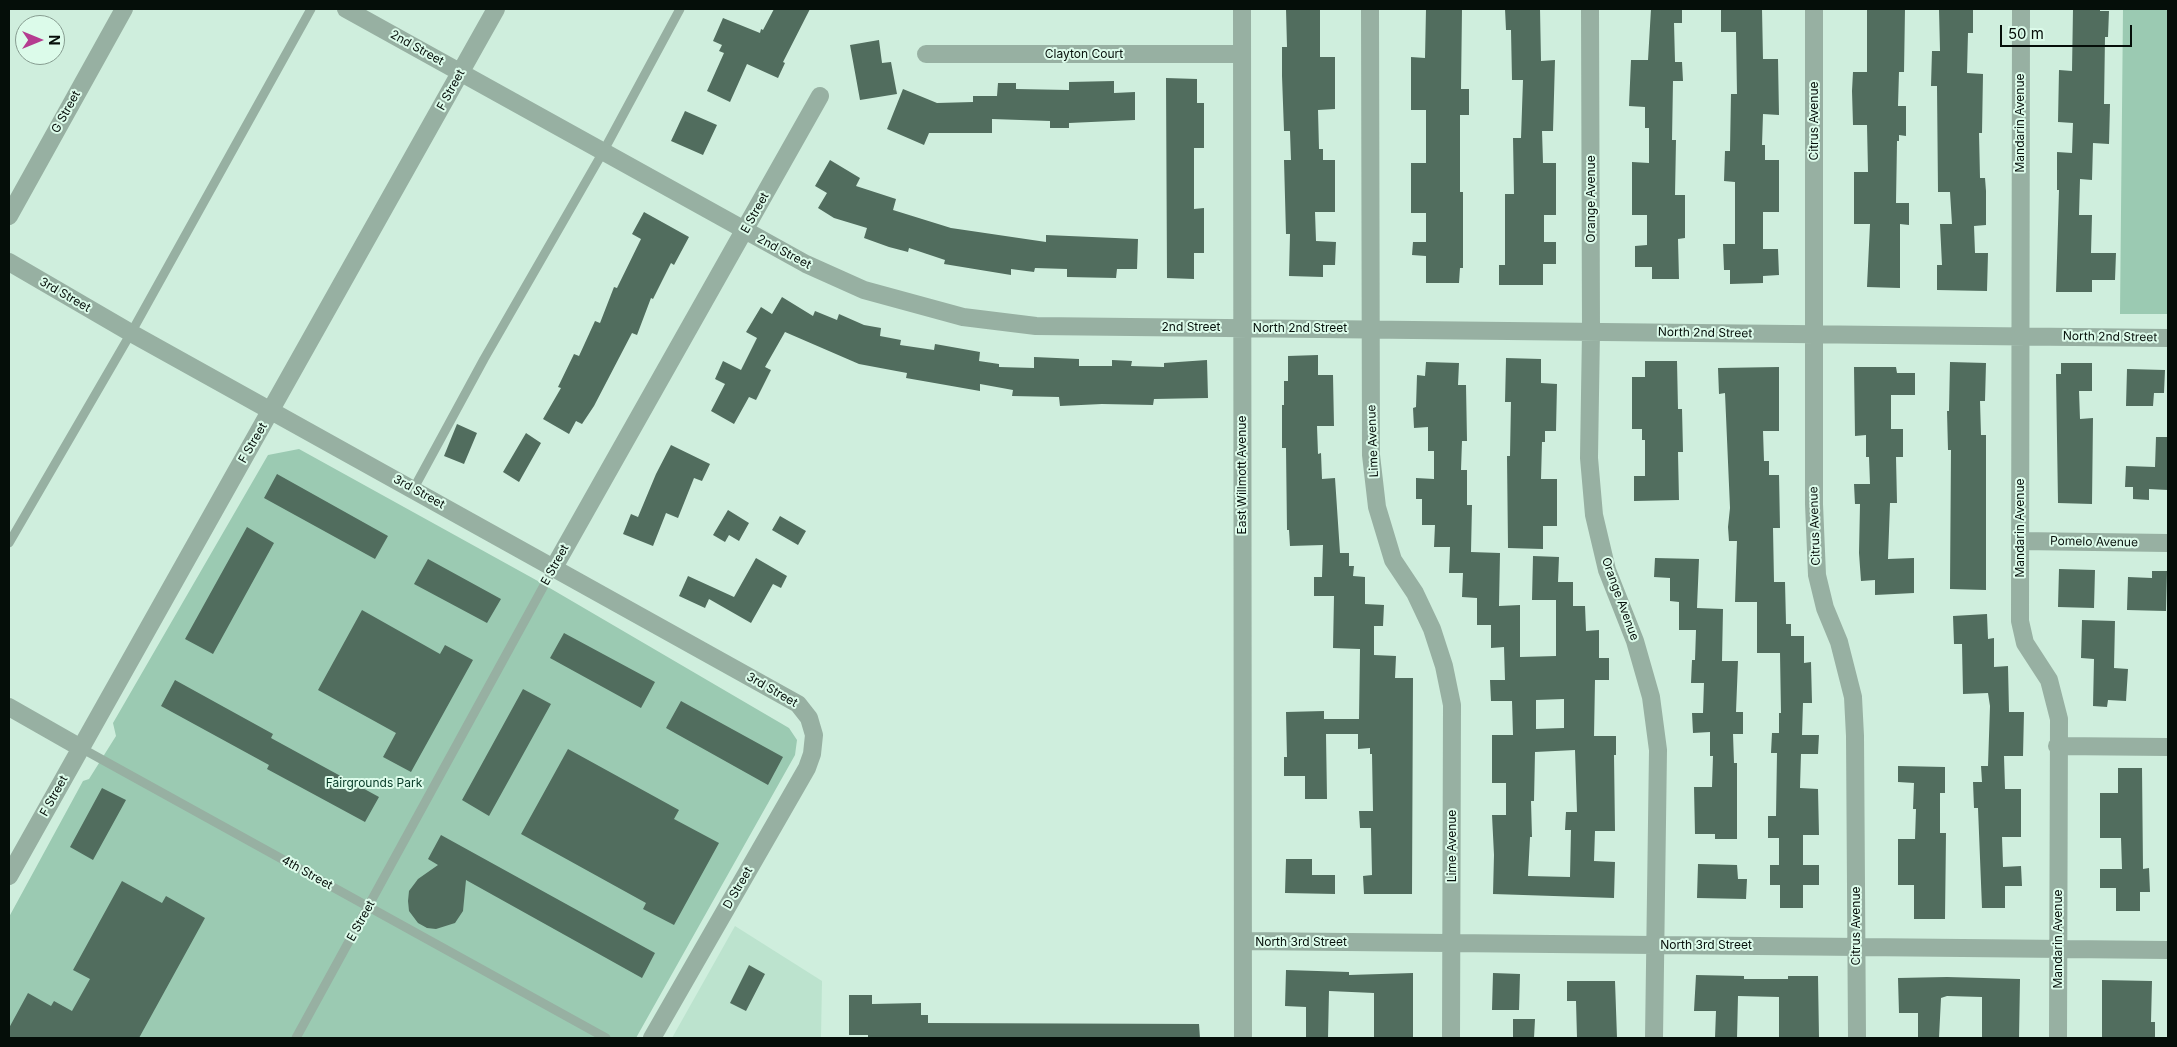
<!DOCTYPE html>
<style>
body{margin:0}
#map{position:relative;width:2177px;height:1047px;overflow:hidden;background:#cfeedd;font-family:Inter,sans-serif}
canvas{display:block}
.frame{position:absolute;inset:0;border:10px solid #050e09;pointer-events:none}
.north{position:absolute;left:15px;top:15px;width:50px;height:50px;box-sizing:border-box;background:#dcfbea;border:1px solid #869c90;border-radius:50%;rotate:90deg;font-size:14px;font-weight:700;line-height:20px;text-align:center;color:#050e09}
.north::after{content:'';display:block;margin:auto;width:18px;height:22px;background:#b53c90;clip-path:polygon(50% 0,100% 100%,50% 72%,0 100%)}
.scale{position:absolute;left:2000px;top:25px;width:132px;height:22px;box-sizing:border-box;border:2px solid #050e09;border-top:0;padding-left:6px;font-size:15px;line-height:18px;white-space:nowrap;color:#050e09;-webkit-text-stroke:4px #dcfbea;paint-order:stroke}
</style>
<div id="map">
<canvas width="2177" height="1047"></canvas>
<div class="frame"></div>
<div class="north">N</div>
<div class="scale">50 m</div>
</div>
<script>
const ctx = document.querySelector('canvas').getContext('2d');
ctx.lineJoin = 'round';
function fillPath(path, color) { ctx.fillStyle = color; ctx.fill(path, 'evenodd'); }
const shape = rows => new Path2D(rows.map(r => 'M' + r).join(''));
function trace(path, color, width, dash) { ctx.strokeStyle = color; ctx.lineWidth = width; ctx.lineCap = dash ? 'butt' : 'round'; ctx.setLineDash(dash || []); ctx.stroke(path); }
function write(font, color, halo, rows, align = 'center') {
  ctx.font = font + ' Inter,sans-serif'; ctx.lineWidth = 4; ctx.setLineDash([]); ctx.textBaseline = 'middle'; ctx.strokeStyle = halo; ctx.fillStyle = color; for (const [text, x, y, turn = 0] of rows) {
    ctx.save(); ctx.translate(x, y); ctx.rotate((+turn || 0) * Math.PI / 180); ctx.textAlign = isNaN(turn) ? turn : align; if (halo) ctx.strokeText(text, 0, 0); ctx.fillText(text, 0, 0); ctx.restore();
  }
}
const built = shape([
 [735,926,822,981,821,1038,672,1038]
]);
const green = shape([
 [2123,9,2168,9,2168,314,2120,314],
 [299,449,536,580,789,728,797,740,795,755,636,1038,9,1038,9,917,83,781,89,779,116,736,113,723,268,455]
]);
const building = shape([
 [774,9,810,9,783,62,785,63,778,78,747,64,730,102,707,91,724,53,719,51,722,45,713,41,723,18,760,33,761,29,763,30],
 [1286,9,1320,9,1320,57,1335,57,1335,109,1318,110,1319,149,1323,149,1323,160,1335,160,1335,212,1315,212,1316,241,1336,242,1335,265,1323,265,1323,277,1289,276,1290,234,1286,234,1284,160,1291,160,1290,131,1284,131,1282,76,1282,47,1287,47],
 [1426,9,1462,9,1461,89,1469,89,1469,115,1460,115,1460,192,1463,192,1463,268,1460,268,1459,283,1426,283,1426,256,1412,255,1413,242,1426,242,1426,213,1411,213,1411,163,1426,163,1426,110,1411,110,1411,57,1425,58],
 [1505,9,1540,9,1541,61,1555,60,1553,131,1542,131,1543,163,1556,163,1556,215,1544,215,1544,242,1556,242,1556,264,1543,264,1543,285,1499,285,1499,265,1505,265,1505,194,1514,194,1513,138,1521,138,1523,80,1512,80,1511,30,1506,30],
 [1651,9,1682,9,1682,23,1674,23,1675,62,1682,62,1683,81,1673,81,1672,140,1676,140,1675,195,1685,195,1685,238,1678,239,1679,279,1652,279,1652,267,1635,267,1635,246,1647,245,1647,215,1632,215,1632,162,1649,163,1649,128,1645,128,1645,107,1629,106,1631,60,1648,60],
 [1721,9,1762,9,1763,59,1778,59,1779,115,1763,114,1762,145,1765,145,1765,160,1779,160,1779,212,1763,212,1763,249,1778,249,1779,275,1763,276,1763,283,1730,284,1730,270,1724,270,1723,244,1735,244,1735,182,1724,181,1725,151,1730,151,1731,94,1737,94,1736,32,1721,32],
 [1867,9,1905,9,1904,72,1899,72,1898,106,1906,106,1906,136,1899,135,1899,141,1897,141,1896,203,1909,203,1909,225,1900,224,1900,288,1867,287,1870,224,1854,224,1854,172,1868,172,1867,125,1853,125,1852,91,1853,72,1867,72],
 [1939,9,1973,9,1973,33,1968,33,1967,73,1983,74,1982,133,1979,133,1980,178,1985,178,1986,191,1986,225,1974,226,1975,253,1988,253,1987,291,1937,290,1937,265,1942,265,1940,224,1952,224,1950,192,1938,192,1937,86,1931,86,1932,51,1940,51],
 [2073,9,2100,9,2100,11,2109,11,2108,37,2105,37,2104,104,2110,104,2109,144,2093,143,2092,180,2080,179,2079,215,2092,215,2091,253,2116,253,2115,280,2092,280,2092,292,2056,292,2059,190,2057,190,2057,152,2072,153,2073,123,2058,122,2059,70,2072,71],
 [879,40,882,63,891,62,897,94,860,100,850,45],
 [1166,78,1197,79,1197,103,1204,103,1204,148,1194,148,1194,209,1204,208,1204,253,1194,253,1194,279,1167,278],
 [1114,81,1114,93,1135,92,1135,120,1069,123,1069,128,1050,128,1050,121,992,119,992,133,929,133,924,145,887,129,903,89,937,103,973,102,973,96,997,96,998,83,1016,83,1016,89,1069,90,1069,82],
 [685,111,717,125,703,155,671,141],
 [830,160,860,178,856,186,896,199,893,210,951,228,1046,242,1046,235,1138,239,1137,269,1117,269,1116,278,1067,277,1067,269,1035,268,1034,272,1011,269,1011,275,944,264,945,260,909,248,908,252,889,247,864,238,867,228,834,218,818,208,827,193,815,186],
 [644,212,689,237,674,265,671,263,653,299,651,298,637,335,632,333,594,406,582,424,576,421,569,434,543,419,561,388,558,387,574,354,579,356,595,321,600,323,614,287,617,288,641,239,632,234],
 [782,297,813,316,815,311,837,320,839,314,864,325,881,328,880,336,901,340,900,345,934,350,935,344,980,352,979,361,999,364,999,367,1034,368,1034,357,1079,359,1079,366,1112,366,1112,360,1132,361,1131,366,1164,367,1164,363,1207,360,1208,398,1154,399,1153,405,1102,404,1060,406,1059,397,1012,396,1013,390,980,384,980,391,906,378,907,373,859,364,785,332,765,367,771,370,756,400,749,397,734,424,711,411,725,384,715,379,723,361,741,370,757,338,746,332,761,307,772,314],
 [1318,355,1318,375,1333,375,1334,426,1317,426,1318,454,1321,453,1322,479,1335,478,1340,553,1349,553,1349,566,1354,566,1353,576,1365,577,1365,604,1384,605,1383,626,1374,626,1374,655,1396,656,1395,678,1413,678,1412,894,1364,894,1363,876,1372,875,1371,828,1360,828,1359,811,1373,811,1372,754,1370,754,1370,748,1358,749,1358,734,1326,734,1327,799,1305,799,1305,776,1284,776,1284,757,1287,757,1286,712,1324,711,1324,719,1359,719,1360,649,1333,648,1334,596,1314,596,1314,577,1322,577,1323,545,1290,546,1289,530,1287,530,1286,448,1282,448,1282,405,1284,405,1284,381,1288,381,1288,356],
 [1506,358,1541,359,1541,383,1557,384,1556,431,1545,431,1545,442,1542,442,1541,479,1557,479,1557,526,1543,526,1543,549,1508,548,1507,456,1510,456,1511,402,1505,402],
 [1645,361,1677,361,1678,409,1682,409,1683,452,1678,452,1679,500,1634,501,1634,476,1645,476,1645,440,1642,440,1642,429,1632,429,1632,377,1645,377],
 [1426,362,1459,363,1458,385,1466,385,1467,441,1462,441,1461,470,1467,470,1467,505,1472,505,1471,552,1500,553,1499,606,1520,605,1520,657,1556,656,1556,600,1532,600,1533,556,1559,557,1558,582,1573,582,1573,606,1585,606,1586,631,1599,630,1599,658,1609,658,1609,680,1595,680,1594,736,1616,736,1616,755,1614,755,1615,831,1595,831,1594,861,1615,862,1614,898,1493,894,1494,855,1492,815,1506,815,1506,783,1492,783,1492,735,1513,735,1512,701,1491,701,1490,680,1505,680,1504,647,1491,648,1491,625,1477,625,1477,598,1462,597,1463,573,1449,573,1450,547,1434,547,1435,525,1422,525,1422,499,1416,499,1416,478,1434,479,1434,451,1428,451,1428,427,1414,428,1413,408,1416,407,1417,375,1425,376],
 [1564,699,1564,728,1536,729,1536,700],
 [1575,750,1577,812,1566,812,1565,830,1571,830,1570,877,1528,876,1530,837,1532,837,1531,801,1534,801,1535,752],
 [1950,362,1986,363,1985,401,1980,401,1981,435,1986,435,1986,590,1950,589,1951,450,1948,450,1947,411,1949,411],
 [2061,363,2092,363,2092,391,2079,391,2080,419,2093,418,2092,504,2058,503,2056,374,2061,374],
 [1779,367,1779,431,1763,431,1764,461,1769,461,1769,475,1779,475,1780,528,1773,528,1774,582,1785,582,1786,624,1791,624,1791,636,1804,636,1804,663,1811,662,1812,703,1803,703,1802,735,1819,735,1818,754,1801,754,1800,788,1818,789,1819,835,1803,835,1803,865,1819,865,1819,885,1803,885,1803,908,1780,908,1780,885,1770,885,1770,865,1779,865,1779,838,1768,838,1768,816,1776,816,1777,753,1771,753,1772,733,1779,733,1779,713,1781,713,1780,653,1757,653,1757,602,1735,602,1737,541,1729,541,1728,527,1730,508,1725,393,1719,394,1718,368],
 [1854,367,1896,367,1897,373,1915,373,1915,395,1891,395,1891,429,1903,429,1903,457,1896,457,1897,503,1890,503,1888,559,1914,558,1914,593,1875,595,1875,580,1861,581,1859,553,1860,504,1855,504,1854,484,1870,484,1869,457,1866,457,1866,435,1855,436],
 [2127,369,2165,370,2164,393,2154,393,2153,406,2126,406],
 [457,424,477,433,464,464,444,456],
 [526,433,541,443,519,482,503,472],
 [2156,437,2168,437,2168,490,2149,489,2149,500,2133,499,2133,487,2125,487,2126,466,2155,467],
 [671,445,710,464,702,481,694,478,678,518,666,513,653,546,623,534,631,514,638,517,656,474],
 [277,474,388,536,375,559,264,498],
 [728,510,749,523,739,541,729,535,725,542,713,535],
 [780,516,806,531,798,545,772,530],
 [247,527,274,543,213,654,185,639],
 [756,558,787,576,781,588,773,584,751,623,709,599,705,608,679,596,688,576,734,597],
 [1655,558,1699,559,1697,608,1723,609,1722,661,1738,661,1736,712,1743,712,1743,734,1733,734,1734,763,1737,763,1737,839,1715,839,1715,834,1695,834,1694,787,1712,787,1713,756,1710,756,1710,732,1693,733,1692,713,1703,713,1704,683,1691,683,1692,660,1695,660,1696,630,1679,630,1679,602,1670,601,1670,578,1654,577],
 [428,559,501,599,487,623,414,584],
 [2059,569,2095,570,2094,608,2058,607],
 [2152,571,2167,571,2166,611,2127,610,2128,577,2152,578],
 [362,610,440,654,445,645,473,660,411,772,383,757,396,733,318,690],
 [1987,614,1988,639,1994,638,1994,667,2008,666,2009,712,2024,712,2023,756,2004,756,2005,789,2021,789,2021,837,2002,837,2003,867,2021,866,2022,886,2005,886,2005,908,1982,908,1978,808,1974,808,1973,782,1982,782,1981,766,1988,766,1990,706,1988,693,1963,694,1962,644,1954,644,1953,616],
 [2082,620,2115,621,2114,668,2128,669,2126,701,2108,700,2107,707,2093,706,2094,659,2081,658],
 [564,633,655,682,641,708,550,658],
 [175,680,273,734,271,738,379,797,365,822,267,769,269,765,161,706],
 [523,689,551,704,489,816,462,800],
 [681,701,783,757,768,785,666,728],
 [568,749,679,810,674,819,719,843,674,925,643,909,646,903,521,834],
 [1898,766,1945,767,1945,793,1940,793,1940,833,1946,833,1945,919,1914,919,1914,885,1898,885,1898,839,1915,839,1916,809,1913,809,1914,783,1898,782],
 [2118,768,2142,768,2143,869,2149,868,2150,892,2140,892,2140,911,2116,911,2116,888,2100,888,2100,869,2122,869,2121,838,2100,838,2100,793,2118,793],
 [102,788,126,800,93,860,70,847],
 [441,835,655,953,642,978,466,880,463,911,455,923,436,929,427,928,418,923,409,911,408,901,409,891,418,879,438,865,428,859],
 [1286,859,1312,859,1312,875,1335,875,1335,894,1285,893],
 [1698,864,1737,865,1738,879,1747,879,1746,899,1697,898],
 [122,881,162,903,166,896,205,918,139,1038,9,1038,9,1028,28,993,51,1006,54,1001,72,1011,90,979,73,970],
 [749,965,765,974,746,1011,730,1003],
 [1286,970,1349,972,1349,975,1413,973,1413,1038,1374,1038,1374,993,1329,991,1328,1038,1306,1038,1306,1007,1285,1006],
 [1493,973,1520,974,1519,1010,1492,1010],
 [1696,975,1744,976,1744,979,1788,979,1788,976,1818,976,1819,1038,1779,1038,1779,997,1738,996,1737,1038,1715,1038,1716,1011,1694,1011],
 [1947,977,2020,979,2019,1038,1982,1038,1982,997,1947,996,1941,998,1939,1038,1918,1038,1918,1013,1899,1013,1898,978],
 [2102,980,2152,981,2151,1022,2155,1022,2155,1038,2102,1038],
 [1567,981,1615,981,1617,1038,1577,1038,1576,1001,1567,1001],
 [849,995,872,995,872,1004,921,1003,921,1015,928,1015,928,1023,1199,1024,1200,1038,868,1038,868,1035,849,1035],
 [1513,1019,1535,1019,1534,1038,1513,1038]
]);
const lane = shape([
 [414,488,484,359,603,152,680,9],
 [9,543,131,333,311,9],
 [81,748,606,1038],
 [296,1038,553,569]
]);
const street = shape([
 [346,9,806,264,864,290,963,317,1036,326,2168,338],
 [1242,9,1243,1038],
 [1370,9,1371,455,1377,507,1393,560,1415,593,1432,629,1444,666,1452,705,1451,1038],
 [1590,9,1591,331,1589,458,1594,515,1607,570,1635,641,1651,697,1658,750,1654,1038],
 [1814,9,1814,504,1817,575,1825,608,1839,642,1853,697,1855,736,1857,1038],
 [2021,9,2020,621,2025,643,2049,680,2059,719,2058,1038],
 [926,54,1242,54],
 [9,216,124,9],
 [9,262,131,333,798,704,809,718,814,735,812,754,807,768,652,1038],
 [2020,541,2168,543],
 [553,569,820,96],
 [9,707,81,748],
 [2057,746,2168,747],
 [9,876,496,9],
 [1243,941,2168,950]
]);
const streetNames = [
 ["2nd Street",417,48,29],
 ["Clayton Court",1084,54],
 ["F Street",451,90,-61],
 ["G Street",66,112,-61],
 ["Citrus Avenue",1814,121,-90],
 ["Mandarin Avenue",2020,123,-90],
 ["Orange Avenue",1591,199,-90],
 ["E Street",755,213,-61],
 ["2nd Street",784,252,28],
 ["3rd Street",65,295,30],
 ["2nd Street",1191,327],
 ["North 2nd Street",1300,328],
 ["North 2nd Street",1705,333,1],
 ["North 2nd Street",2110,337,1],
 ["Lime Avenue",1373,441,-92],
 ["F Street",253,443,-60],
 ["East Willmott Avenue",1242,475,-90],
 ["3rd Street",419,492,29],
 ["Citrus Avenue",1815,526,-92],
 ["Mandarin Avenue",2020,528,-90],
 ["Pomelo Avenue",2094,542,1],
 ["E Street",555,565,-61],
 ["Orange Avenue",1620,599,70],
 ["3rd Street",772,690,30],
 ["F Street",54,796,-61],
 ["Lime Avenue",1452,846,-90],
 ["4th Street",307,873,29],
 ["D Street",738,888,-60],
 ["E Street",361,921,-61],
 ["Citrus Avenue",1856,926,-90],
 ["Mandarin Avenue",2058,939,-90],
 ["North 3rd Street",1301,942],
 ["North 3rd Street",1706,945]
];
const parkNames = [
 ["Fairgrounds Park",374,783]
];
fillPath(built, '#bce3ce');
fillPath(green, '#9bcab2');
fillPath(building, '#516d5e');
trace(lane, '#97b0a2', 9);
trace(street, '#97b0a2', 18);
write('12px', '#050e09', '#dcfbea', streetNames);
write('12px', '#063a26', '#dcfbea', parkNames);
</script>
